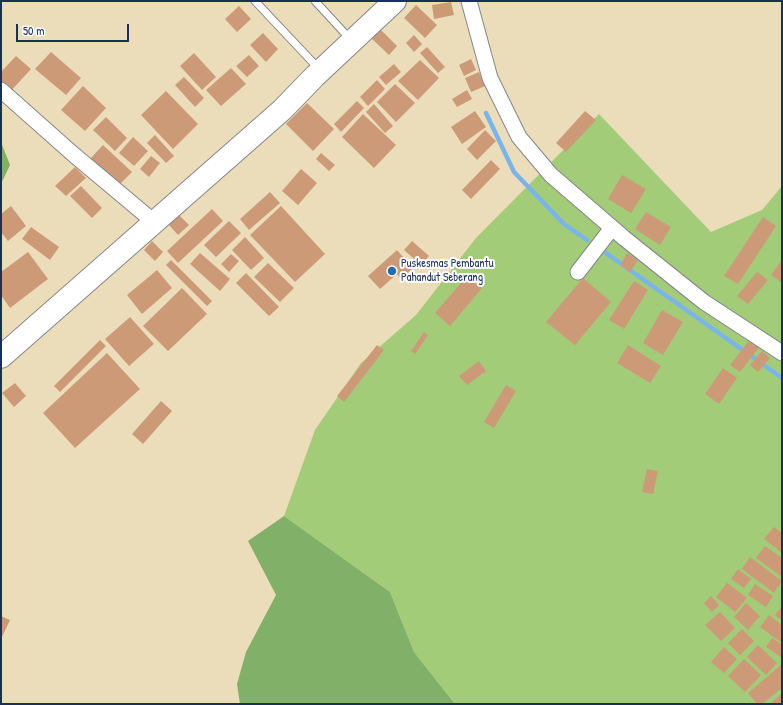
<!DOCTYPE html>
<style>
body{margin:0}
#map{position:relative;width:783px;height:705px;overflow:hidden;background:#ecddba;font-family:"Patrick Hand",sans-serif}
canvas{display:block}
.frame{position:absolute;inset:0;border:2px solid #1b2f5e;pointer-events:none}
.scale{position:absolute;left:16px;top:24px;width:113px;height:18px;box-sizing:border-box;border:2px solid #1b2f5e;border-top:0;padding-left:5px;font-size:12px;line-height:14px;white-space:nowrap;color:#1b2f5e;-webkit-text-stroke:3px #fff;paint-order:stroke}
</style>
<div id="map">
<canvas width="783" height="705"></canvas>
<div class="frame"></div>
<div class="scale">50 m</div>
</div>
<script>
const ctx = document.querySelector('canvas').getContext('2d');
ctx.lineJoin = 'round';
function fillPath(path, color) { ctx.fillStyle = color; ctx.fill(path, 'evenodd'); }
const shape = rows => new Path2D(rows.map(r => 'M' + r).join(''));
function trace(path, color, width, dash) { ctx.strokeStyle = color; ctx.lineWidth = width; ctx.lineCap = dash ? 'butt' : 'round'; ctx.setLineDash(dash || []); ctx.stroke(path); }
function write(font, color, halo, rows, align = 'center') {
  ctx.font = font + ' "Patrick Hand",sans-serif'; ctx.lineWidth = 4; ctx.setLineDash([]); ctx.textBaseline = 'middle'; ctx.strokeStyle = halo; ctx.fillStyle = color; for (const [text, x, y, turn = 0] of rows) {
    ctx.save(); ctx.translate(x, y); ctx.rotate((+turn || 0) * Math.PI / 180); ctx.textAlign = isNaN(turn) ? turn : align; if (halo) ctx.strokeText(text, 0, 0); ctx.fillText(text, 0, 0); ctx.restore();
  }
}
const green = shape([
 [599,114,711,232,762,210,782,186,782,704,455,704,414,652,390,592,284,516,315,430,361,363,416,315,476,238]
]);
const forest = shape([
 [1,142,10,165,1,184],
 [284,516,390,592,414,652,455,704,240,704,237,684,246,652,276,595,248,541]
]);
const stream = shape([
 [486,113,514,172,564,224,587,240],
 [606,253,782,378]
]);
const building = shape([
 [451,2,454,15,434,19,432,5],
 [416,5,437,25,425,38,404,18],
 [239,6,251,19,237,32,225,19],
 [379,28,397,46,389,55,370,37],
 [263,33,278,49,266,62,250,45],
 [414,35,422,44,414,52,406,43],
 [427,47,445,67,438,73,420,53],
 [51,52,81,78,66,95,35,69],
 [194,53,216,77,202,90,180,66],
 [249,55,259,66,247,77,236,66],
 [16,56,31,69,9,93,1,86,1,72],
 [471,59,476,70,464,76,459,65],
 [420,60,439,78,418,100,398,81],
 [394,64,401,72,386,85,379,77],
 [231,68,246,84,221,106,206,90],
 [479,72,485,86,471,92,465,78],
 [184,77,204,98,195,107,175,85],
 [377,80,385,89,368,106,360,97],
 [395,84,415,103,396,122,377,102],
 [83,86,106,108,85,131,61,110],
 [467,90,472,99,457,107,452,99],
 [166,91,198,124,173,149,141,115],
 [357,101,364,108,341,132,334,124],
 [307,103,334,129,313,151,286,124],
 [374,104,393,126,385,133,366,112],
 [475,111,486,127,462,144,451,127],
 [585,111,596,120,566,152,556,143],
 [363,114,396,145,374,168,342,137],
 [106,117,127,138,115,151,93,130],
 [485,130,496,141,477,160,467,149],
 [155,135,174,156,166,163,147,143],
 [133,137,148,151,134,166,119,153],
 [103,145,132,172,118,186,90,159],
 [321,153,335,165,329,171,316,159],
 [151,156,160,163,149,177,140,169],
 [491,160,500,169,471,199,462,190],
 [75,167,86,178,66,196,55,186],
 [301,169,317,183,298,205,282,191],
 [622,175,646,189,631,213,608,199],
 [81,186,102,208,92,218,70,196],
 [270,192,280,203,249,230,240,219],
 [11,206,26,226,8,241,1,232,1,214],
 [281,206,325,254,295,282,250,235],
 [212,209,223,221,178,263,167,251],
 [646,212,671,227,660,245,635,229],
 [179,215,189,225,178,235,169,225],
 [763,217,776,226,738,284,724,276],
 [229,221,241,233,216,257,204,245],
 [31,227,59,247,50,260,22,239],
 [245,237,264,258,251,270,232,250],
 [152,241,163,252,155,261,144,250],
 [412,241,429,256,421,265,404,250],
 [397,250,413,268,401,279,397,274,380,289,368,276],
 [28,252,48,279,10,308,1,295,1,272],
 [200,253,230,279,220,291,190,264],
 [627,253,638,260,630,272,620,265],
 [231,254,239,261,229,272,221,264],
 [171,260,212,301,207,306,166,265],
 [782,260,782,281,781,282,771,275],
 [268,263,294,288,280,302,254,277],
 [157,270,172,288,142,314,127,295],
 [757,272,768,280,748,304,737,296],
 [246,273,279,307,269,316,236,283],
 [467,276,482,288,450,326,435,313],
 [583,278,611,302,575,345,546,322],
 [634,281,648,290,624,329,609,320],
 [182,288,207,314,168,351,143,326],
 [662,310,683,322,663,355,643,343],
 [130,317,154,344,129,366,105,339],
 [424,332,428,335,415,354,411,351],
 [751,338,761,345,740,372,730,365],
 [100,340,106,346,60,392,54,386],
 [377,345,384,350,344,402,337,396],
 [628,345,661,366,650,383,617,363],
 [762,351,770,358,758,372,750,365],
 [107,353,140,389,75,448,43,413],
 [479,361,486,371,467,385,459,376],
 [723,368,737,378,719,404,705,394],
 [15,383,26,396,14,407,2,393],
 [506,385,516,391,494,428,484,422],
 [161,401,172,411,143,444,132,434],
 [647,469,658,471,653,494,642,492],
 [774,527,782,533,782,553,764,539],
 [765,546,782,558,782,577,756,558],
 [750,557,782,581,774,593,742,569],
 [738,569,751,579,744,588,731,579],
 [727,583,747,598,735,612,716,597],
 [755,584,773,596,766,607,748,595],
 [711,596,719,605,712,612,704,603],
 [746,603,760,616,748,630,734,617],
 [782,606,782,621,775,615],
 [720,612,735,628,721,641,705,625],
 [769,615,782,625,782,643,760,627],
 [1,616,10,620,1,639],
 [742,629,754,641,740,655,728,643],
 [772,638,782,645,782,658,766,647],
 [758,645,777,663,766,675,747,657],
 [724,647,737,659,724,673,711,662],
 [744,659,761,675,745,692,728,676],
 [781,665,782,688,762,704,757,704,748,693],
 [782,693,782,704,770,704]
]);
const lane = shape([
 [255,1,319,69],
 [315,1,351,40]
]);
const street = shape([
 [469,1,490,78,519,137,551,175,624,238,704,302,782,353],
 [1,90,73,154,154,222],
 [578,272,612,228]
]);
const highway = shape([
 [1,357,282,110,315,76,395,1]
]);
const markers = [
 [392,271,5,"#1f6fb2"]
];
const poiNames = [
 ["Puskesmas Pembantu",401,264],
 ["Pahandut Seberang",401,278]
];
fillPath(green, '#a2cc78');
fillPath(forest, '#81b068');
trace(stream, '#79b5eb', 4.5);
fillPath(building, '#cd9a78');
trace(lane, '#84868c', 9);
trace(street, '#84868c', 17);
trace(highway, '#84868c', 24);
trace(lane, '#fff', 7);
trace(street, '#fff', 15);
trace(highway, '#fff', 22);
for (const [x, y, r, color] of markers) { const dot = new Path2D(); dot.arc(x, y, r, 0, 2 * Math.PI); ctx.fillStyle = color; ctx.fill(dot); trace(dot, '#fff', 1.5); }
write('12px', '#1b2f5e', '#fff', poiNames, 'left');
</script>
